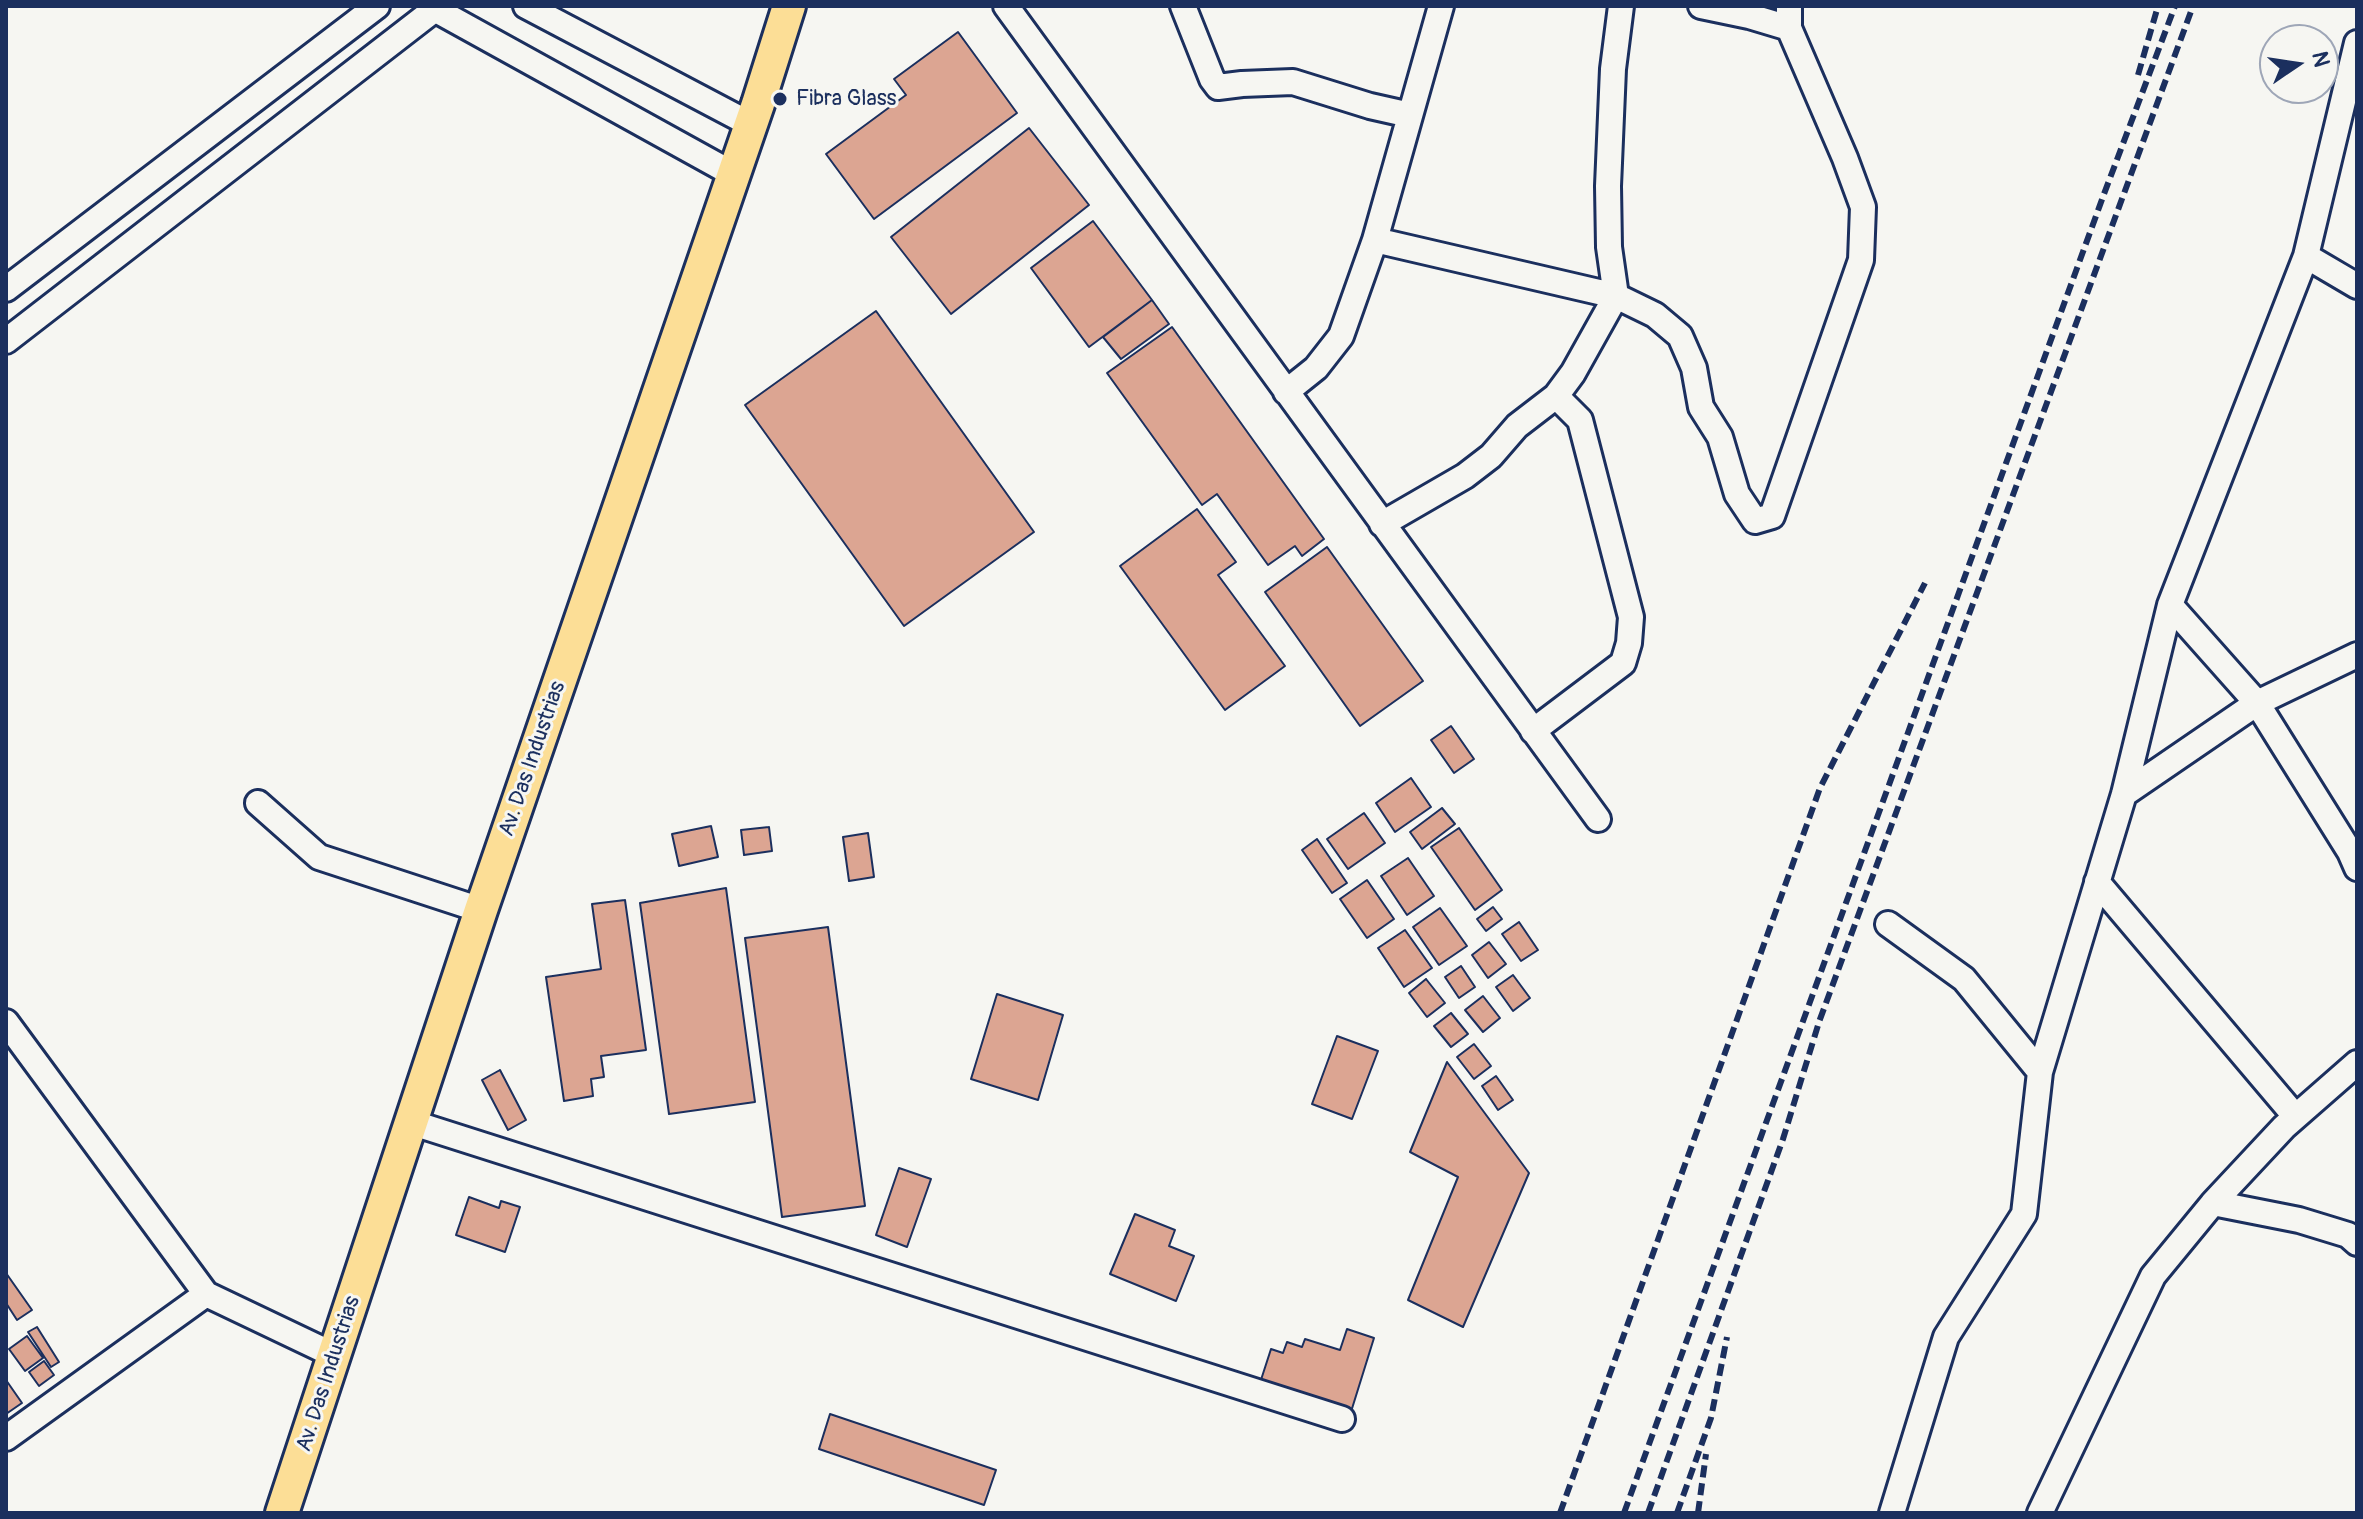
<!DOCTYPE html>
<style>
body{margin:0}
#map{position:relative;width:2363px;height:1519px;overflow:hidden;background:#f6f6f2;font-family:Pangolin,sans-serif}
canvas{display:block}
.frame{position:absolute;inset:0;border:8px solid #1b2f5e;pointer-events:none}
.north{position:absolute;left:2259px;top:24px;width:80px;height:80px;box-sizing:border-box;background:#f6f6f2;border:2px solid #9ea6b7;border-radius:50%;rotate:77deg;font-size:22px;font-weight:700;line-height:32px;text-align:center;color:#1b2f5e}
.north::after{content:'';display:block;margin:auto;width:28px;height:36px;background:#1b2f5e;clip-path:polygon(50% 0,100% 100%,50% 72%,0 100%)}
</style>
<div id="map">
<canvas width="2363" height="1519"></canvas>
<div class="frame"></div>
<div class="north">N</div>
</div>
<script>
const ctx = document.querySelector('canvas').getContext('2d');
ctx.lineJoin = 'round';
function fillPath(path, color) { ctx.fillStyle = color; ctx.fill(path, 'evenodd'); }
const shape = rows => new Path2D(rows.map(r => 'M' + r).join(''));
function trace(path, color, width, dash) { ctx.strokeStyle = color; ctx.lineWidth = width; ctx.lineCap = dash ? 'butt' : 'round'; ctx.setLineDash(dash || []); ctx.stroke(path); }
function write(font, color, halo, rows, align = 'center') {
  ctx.font = font + ' Pangolin,sans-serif'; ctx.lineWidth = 6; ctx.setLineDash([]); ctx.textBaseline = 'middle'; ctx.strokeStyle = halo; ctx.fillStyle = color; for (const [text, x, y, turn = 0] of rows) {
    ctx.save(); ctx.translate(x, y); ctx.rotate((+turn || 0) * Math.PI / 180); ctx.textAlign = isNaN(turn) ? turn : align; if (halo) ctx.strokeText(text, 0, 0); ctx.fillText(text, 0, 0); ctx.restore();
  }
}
const building = shape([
 [958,32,1017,113,874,219,826,154,906,95,894,79,958,32],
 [1029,128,1089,205,951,314,891,237,1029,128],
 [1093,221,1152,300,1089,347,1031,268,1093,221],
 [1152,300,1169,324,1121,359,1103,337,1152,300],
 [876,311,1034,532,904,626,745,405,876,311],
 [1172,327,1324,539,1302,556,1295,546,1268,565,1217,494,1202,505,1107,373,1172,327],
 [1197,509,1236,562,1218,575,1285,666,1225,710,1120,566,1197,509],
 [1327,547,1423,681,1360,726,1265,592,1327,547],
 [1451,726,1474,759,1454,773,1431,740,1451,726],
 [1411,778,1431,807,1395,832,1376,803,1411,778],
 [1442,808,1455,824,1422,849,1410,832,1442,808],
 [1364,813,1385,843,1348,869,1327,839,1364,813],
 [711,826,718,857,679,866,672,834,711,826],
 [769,827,772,851,744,855,741,830,769,827],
 [1459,828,1502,890,1475,910,1431,847,1459,828],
 [868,833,874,877,849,881,843,837,868,833],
 [1317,839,1347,883,1332,893,1302,850,1317,839],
 [1408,858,1434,896,1407,915,1381,876,1408,858],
 [1367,880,1394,919,1367,938,1340,899,1367,880],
 [726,888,755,1102,669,1114,640,903,726,888],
 [625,900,646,1050,601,1056,604,1077,591,1079,593,1096,564,1101,546,977,601,969,592,904,625,900],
 [1493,907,1502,919,1486,931,1477,919,1493,907],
 [1440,908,1467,946,1439,965,1413,927,1440,908],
 [1519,922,1538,950,1521,961,1502,934,1519,922],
 [828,927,865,1206,782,1217,745,938,828,927],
 [1405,930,1432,968,1404,987,1378,948,1405,930],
 [1489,942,1506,964,1488,978,1472,955,1489,942],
 [1461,966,1475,987,1459,998,1445,977,1461,966],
 [1513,975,1530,998,1513,1011,1496,987,1513,975],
 [1426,979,1445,1003,1427,1017,1409,993,1426,979],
 [997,994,1063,1015,1038,1100,971,1079,997,994],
 [1483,996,1500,1018,1483,1032,1465,1010,1483,996],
 [1451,1013,1468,1034,1451,1047,1434,1026,1451,1013],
 [1337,1036,1378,1051,1352,1119,1312,1104,1337,1036],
 [1474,1044,1491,1066,1474,1079,1457,1057,1474,1044],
 [1447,1062,1529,1173,1463,1327,1408,1300,1458,1177,1410,1152,1447,1062],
 [500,1070,526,1120,508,1130,482,1080,500,1070],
 [1496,1076,1513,1100,1498,1110,1482,1086,1496,1076],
 [899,1168,931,1179,907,1247,876,1235,899,1168],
 [469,1197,499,1208,501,1201,520,1207,505,1252,456,1235,469,1197],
 [1135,1214,1175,1230,1169,1246,1194,1256,1176,1301,1110,1274,1135,1214],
 [6,1273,32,1310,17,1320,6,1303,6,1273],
 [37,1327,59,1362,51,1367,28,1332,37,1327],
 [1347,1329,1374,1338,1350,1415,1259,1386,1271,1349,1283,1353,1287,1342,1302,1347,1305,1339,1340,1350,1347,1329],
 [27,1336,43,1358,25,1371,9,1349,27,1336],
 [44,1361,54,1375,39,1386,29,1372,44,1361],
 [6,1380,22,1403,6,1414,6,1380],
 [830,1414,996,1470,984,1505,819,1449,830,1414]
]);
const minor = shape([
 [429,6,733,174],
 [526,6,750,124],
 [1006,6,1598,819],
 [1183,6,1212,79,1218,87,1242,84,1293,82,1370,106,1410,115],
 [1701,6,1749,16,1789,28],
 [1375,240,1616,296,1655,315,1680,336,1694,368,1701,407,1720,437,1737,494,1755,521,1772,516,1861,260,1863,207,1845,158,1789,28,1789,6],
 [2306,256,2357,286],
 [6,289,377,6],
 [6,341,439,6],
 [1286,392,1316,368,1341,336,1375,240,1441,6],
 [1382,524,1465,476,1491,456,1517,426,1556,396,1573,373,1616,296,1609,247,1608,186,1613,69,1621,6],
 [2170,605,2257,703,2350,852,2357,868],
 [1533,731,1623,663,1629,643,1631,617,1580,420,1556,396],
 [2124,794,2257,703,2357,655],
 [258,803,319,857,481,910],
 [2097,882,2295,1116],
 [1888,924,1964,979,2040,1072],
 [6,1022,206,1294,336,1356],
 [410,1122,1342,1419],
 [2213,1203,2299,1220,2348,1235,2357,1243],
 [6,1438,206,1294],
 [1892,1513,1946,1337,2024,1214,2040,1072,2124,794,2170,605,2306,256,2357,43],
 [2040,1513,2153,1276,2213,1203,2284,1127,2357,1063]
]);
const major = shape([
 [282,1513,481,910,758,104,789,6]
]);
const rail = shape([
 [2138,75,2158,6],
 [1560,1513,1820,788,1925,583],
 [1624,1513,2104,194,2175,6],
 [1648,1513,1783,1139,1819,1022,2193,6],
 [1677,1513,1711,1418,1727,1337],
 [1698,1513,1706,1454]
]);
const markers = [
 [780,99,8,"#1b2f5e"]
];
const poiNames = [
 ["Fibra Glass",796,99]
];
const streetNames = [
 ["Av. Das Industrias",533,759,-71],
 ["Av. Das Industrias",329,1374,-72]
];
fillPath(building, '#dca592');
trace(building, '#1b2f5e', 2);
trace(minor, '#1b2f5e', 30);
trace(major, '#1b2f5e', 38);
trace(minor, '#f6f6f2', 24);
trace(major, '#fcde96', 32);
trace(rail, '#1b2f5e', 6, [12, 6]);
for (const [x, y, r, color] of markers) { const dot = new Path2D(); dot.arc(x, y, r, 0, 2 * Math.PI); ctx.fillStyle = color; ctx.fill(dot); trace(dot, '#f6f6f2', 3); }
write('22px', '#1b2f5e', '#f6f6f2', poiNames, 'left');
write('22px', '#1b2f5e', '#f6f6f2', streetNames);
</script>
